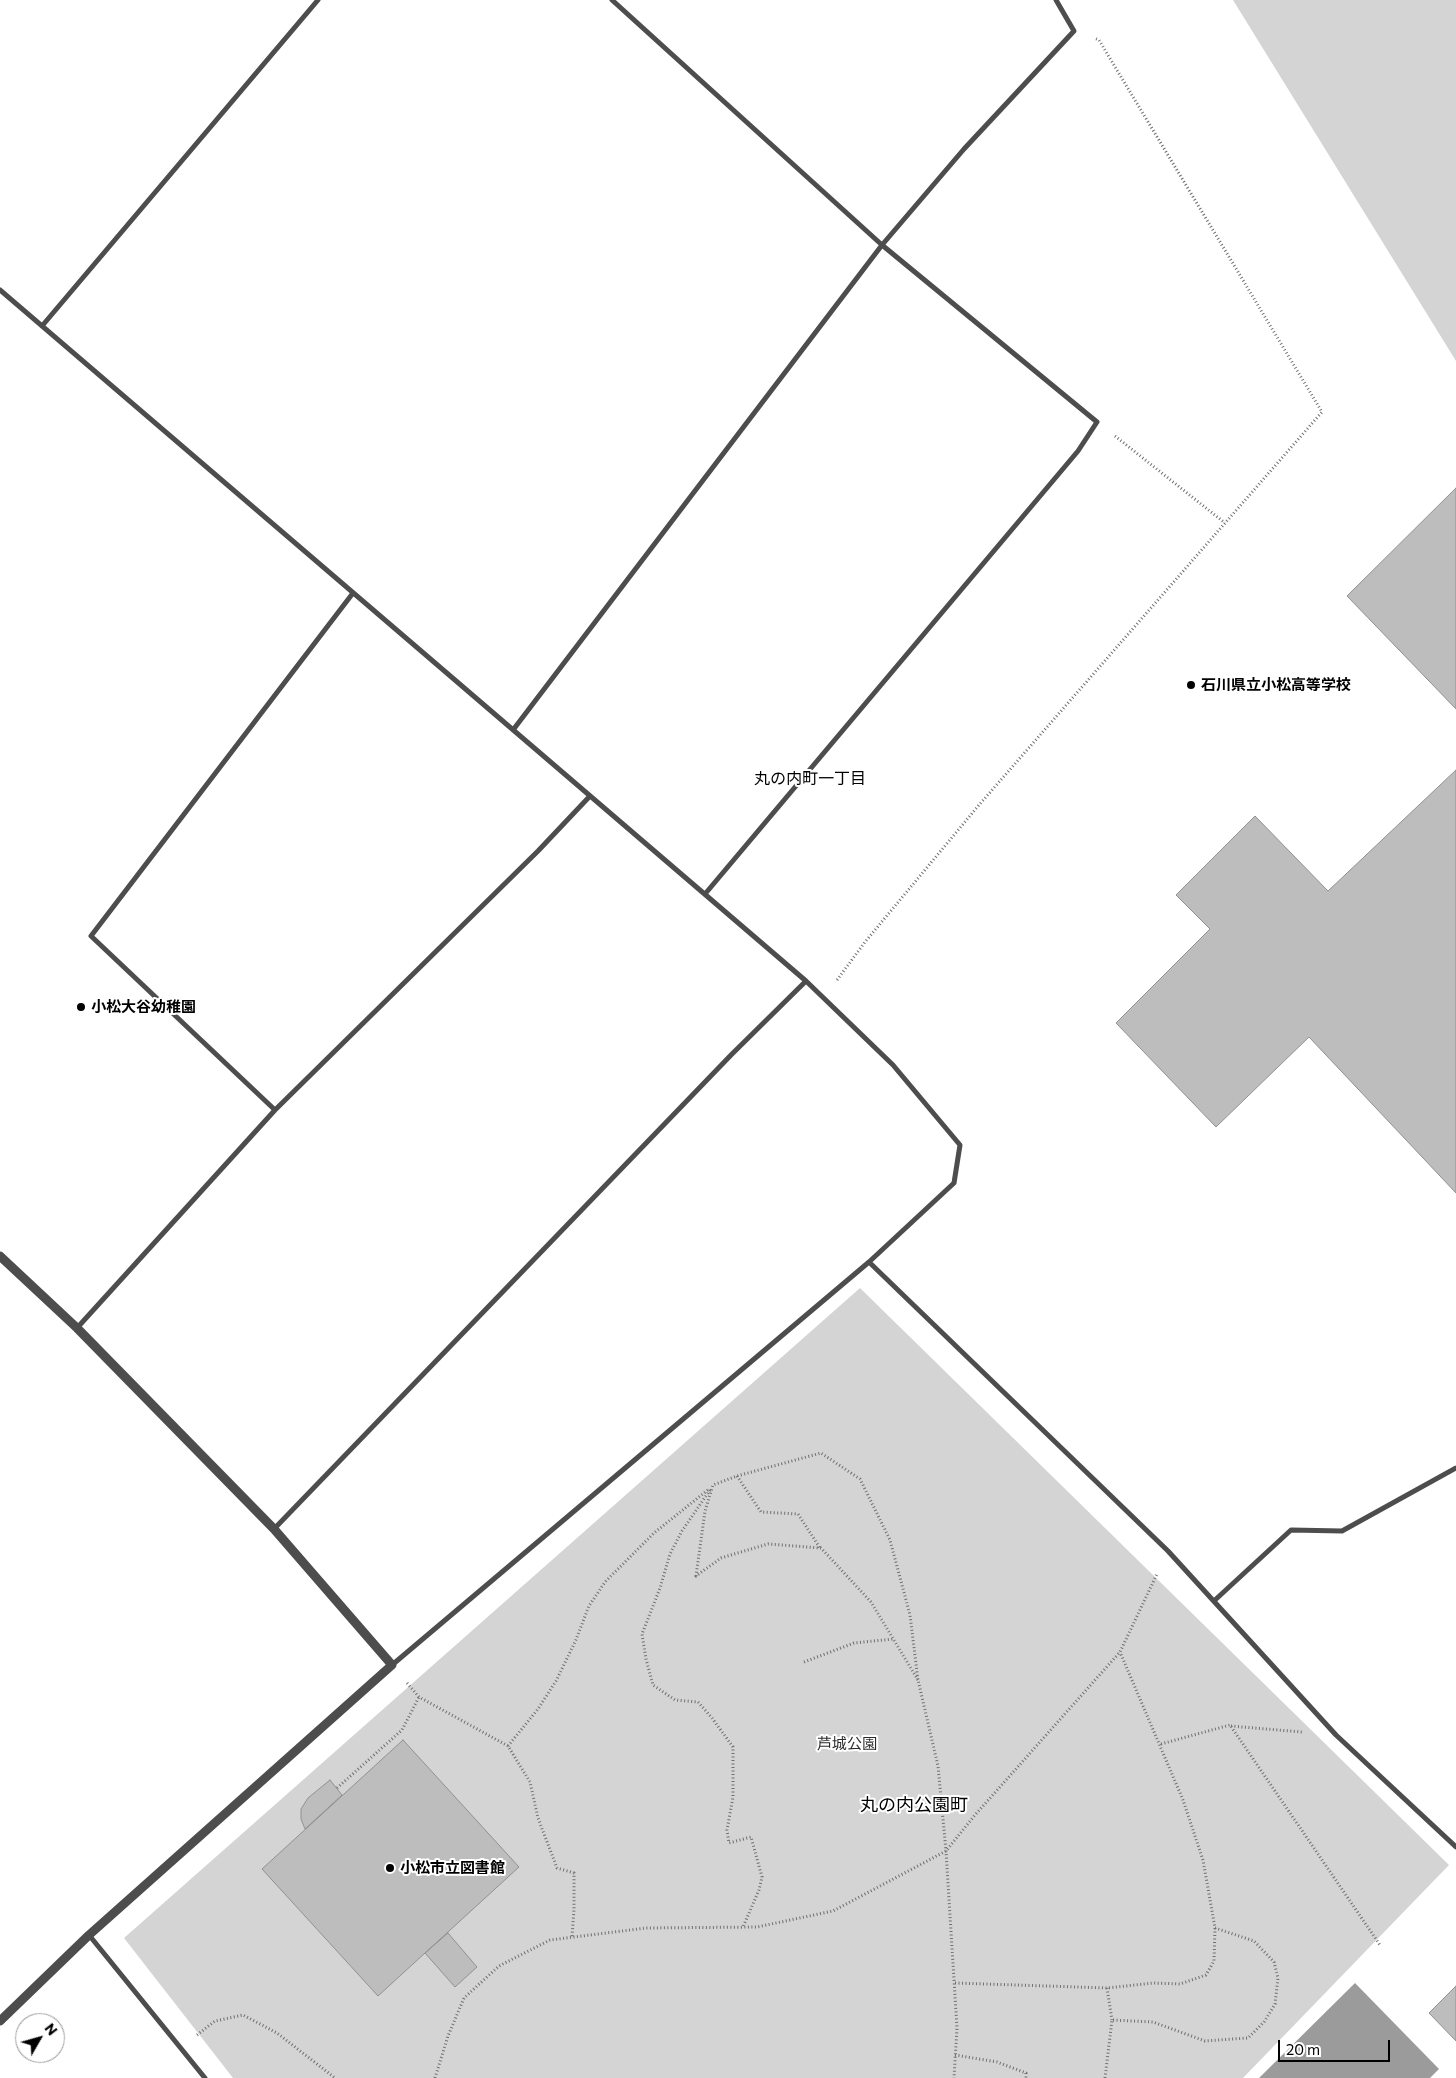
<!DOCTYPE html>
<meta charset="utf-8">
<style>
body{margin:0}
#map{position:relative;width:1456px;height:2078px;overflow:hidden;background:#fff;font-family:Commissioner,sans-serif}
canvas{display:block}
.north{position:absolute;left:15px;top:2013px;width:50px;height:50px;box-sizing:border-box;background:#fff;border:1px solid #999;border-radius:50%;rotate:52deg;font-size:14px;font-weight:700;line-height:20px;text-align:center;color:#000}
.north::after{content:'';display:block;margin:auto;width:18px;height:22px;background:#000;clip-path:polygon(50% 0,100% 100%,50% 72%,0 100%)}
.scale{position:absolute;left:1278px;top:2040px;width:112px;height:22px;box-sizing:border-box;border:2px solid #000;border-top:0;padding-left:6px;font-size:15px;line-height:18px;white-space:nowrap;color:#000;-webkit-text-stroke:4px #fff;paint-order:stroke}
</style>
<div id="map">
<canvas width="1456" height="2078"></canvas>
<div class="north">N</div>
<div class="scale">20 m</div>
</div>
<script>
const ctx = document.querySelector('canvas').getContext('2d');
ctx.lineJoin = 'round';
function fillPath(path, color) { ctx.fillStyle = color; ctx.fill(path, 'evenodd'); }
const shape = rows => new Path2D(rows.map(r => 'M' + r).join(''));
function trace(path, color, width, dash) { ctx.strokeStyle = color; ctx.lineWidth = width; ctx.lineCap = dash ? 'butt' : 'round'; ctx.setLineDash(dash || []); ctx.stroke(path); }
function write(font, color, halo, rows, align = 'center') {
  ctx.font = font + ' Commissioner,"Noto Sans JP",sans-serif'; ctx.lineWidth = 4; ctx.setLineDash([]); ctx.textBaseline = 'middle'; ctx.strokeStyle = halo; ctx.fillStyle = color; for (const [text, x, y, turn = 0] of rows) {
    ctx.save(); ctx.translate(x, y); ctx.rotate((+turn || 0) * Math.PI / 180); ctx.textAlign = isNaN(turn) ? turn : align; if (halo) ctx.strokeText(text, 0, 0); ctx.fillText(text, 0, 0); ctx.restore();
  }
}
const green = shape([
 [1233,0,1456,0,1456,361],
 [860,1288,1449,1865,1243,2078,233,2078,124,1938]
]);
const water = shape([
 [1355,1983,1439,2069,1430,2078,1259,2078]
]);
const building = shape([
 [1456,488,1456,709,1347,596,1456,488],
 [1456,770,1456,1193,1309,1037,1216,1127,1116,1023,1210,929,1176,895,1255,816,1328,891,1456,770],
 [403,1740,519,1867,378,1996,262,1869,403,1740],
 [330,1780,342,1795,305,1829,301,1819,301,1809,308,1798,330,1780],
 [448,1933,477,1967,455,1987,425,1953,448,1933],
 [1456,1986,1456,2041,1429,2013,1456,1986]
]);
const path = shape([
 [1115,436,1225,523],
 [837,980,865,942,979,805,1322,412,1099,40,1094,38],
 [737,1476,761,1512,798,1514,820,1548],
 [710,1490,682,1531,670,1554,660,1588,642,1634,646,1659,653,1685,675,1700,698,1702,712,1718,733,1747,733,1797,727,1830,729,1843,751,1837,762,1877,759,1890,743,1927],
 [804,1662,854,1643,893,1639],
 [918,1680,871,1602,821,1548,768,1544,721,1558,696,1576,705,1511,713,1485,737,1476,821,1453,860,1479,890,1540,910,1615,918,1680,938,1766,946,1851,957,2028,954,2078],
 [407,1683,419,1697,508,1746,530,1782,538,1818,557,1868,574,1873,574,1909,572,1937],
 [1231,1726,1302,1732],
 [1161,1744,1230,1725,1380,1945],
 [508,1746,538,1709,556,1681,575,1642,589,1606,605,1582,654,1533,709,1489],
 [337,1788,402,1730,419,1697],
 [955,1983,1107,1988,1153,1983,1180,1984,1206,1975,1214,1961,1215,1928],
 [1107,1988,1112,2020],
 [197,2035,215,2021,243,2015,277,2033,335,2078],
 [955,2055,997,2062,1026,2073,1026,2078],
 [435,2078,448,2036,464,1998,499,1966,550,1940,646,1928,757,1927,833,1911,946,1851,975,1815,1120,1652,1157,1574],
 [1105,2078,1112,2020,1153,2022,1205,2041,1248,2038,1264,2022,1275,2004,1278,1978,1274,1962,1254,1941,1215,1928,1203,1860,1183,1800,1120,1652]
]);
const minor = shape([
 [612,0,882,245,1097,422,1078,451,705,894],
 [0,290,806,981,893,1065,960,1145,954,1183,869,1262,392,1665],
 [42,326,318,0],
 [513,730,882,245,964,149,1074,31,1056,0],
 [275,1110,91,936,353,593],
 [869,1262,1168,1551,1336,1735,1456,1847],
 [77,1328,275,1110,538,851,590,796],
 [274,1529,732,1054,806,981],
 [1215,1600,1291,1530,1342,1531,1456,1468],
 [89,1935,205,2078]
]);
const tertiary = shape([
 [0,1256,77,1328,274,1529,392,1665,89,1935,0,2021]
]);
const markers = [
 [1191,685,5,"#000"],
 [81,1007,5,"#000"],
 [390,1868,5,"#000"]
];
const poiNames = [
 ["石川県立小松高等学校",1201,685],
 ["小松大谷幼稚園",91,1007],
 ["小松市立図書館",400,1868]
];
const parkNames = [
 ["芦城公園",847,1744]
];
const neighbourhoodNames = [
 ["丸の内町一丁目",810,779]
];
const quarterNames = [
 ["丸の内公園町",914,1805]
];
fillPath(green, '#d4d4d4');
fillPath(water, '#9b9b9b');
fillPath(building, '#bdbdbd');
trace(building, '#919191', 1);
trace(path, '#6f6f6f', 3, [1, 2.5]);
trace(minor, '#4d4d4d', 5);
trace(tertiary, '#4d4d4d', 9);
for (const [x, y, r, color] of markers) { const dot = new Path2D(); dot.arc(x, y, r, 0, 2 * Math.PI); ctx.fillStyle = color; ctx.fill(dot); trace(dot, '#fff', 2); }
write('bold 15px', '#000', '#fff', poiNames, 'left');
write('15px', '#2b2b2b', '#fff', parkNames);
write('16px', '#000', '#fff', neighbourhoodNames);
write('18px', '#000', '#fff', quarterNames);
</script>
